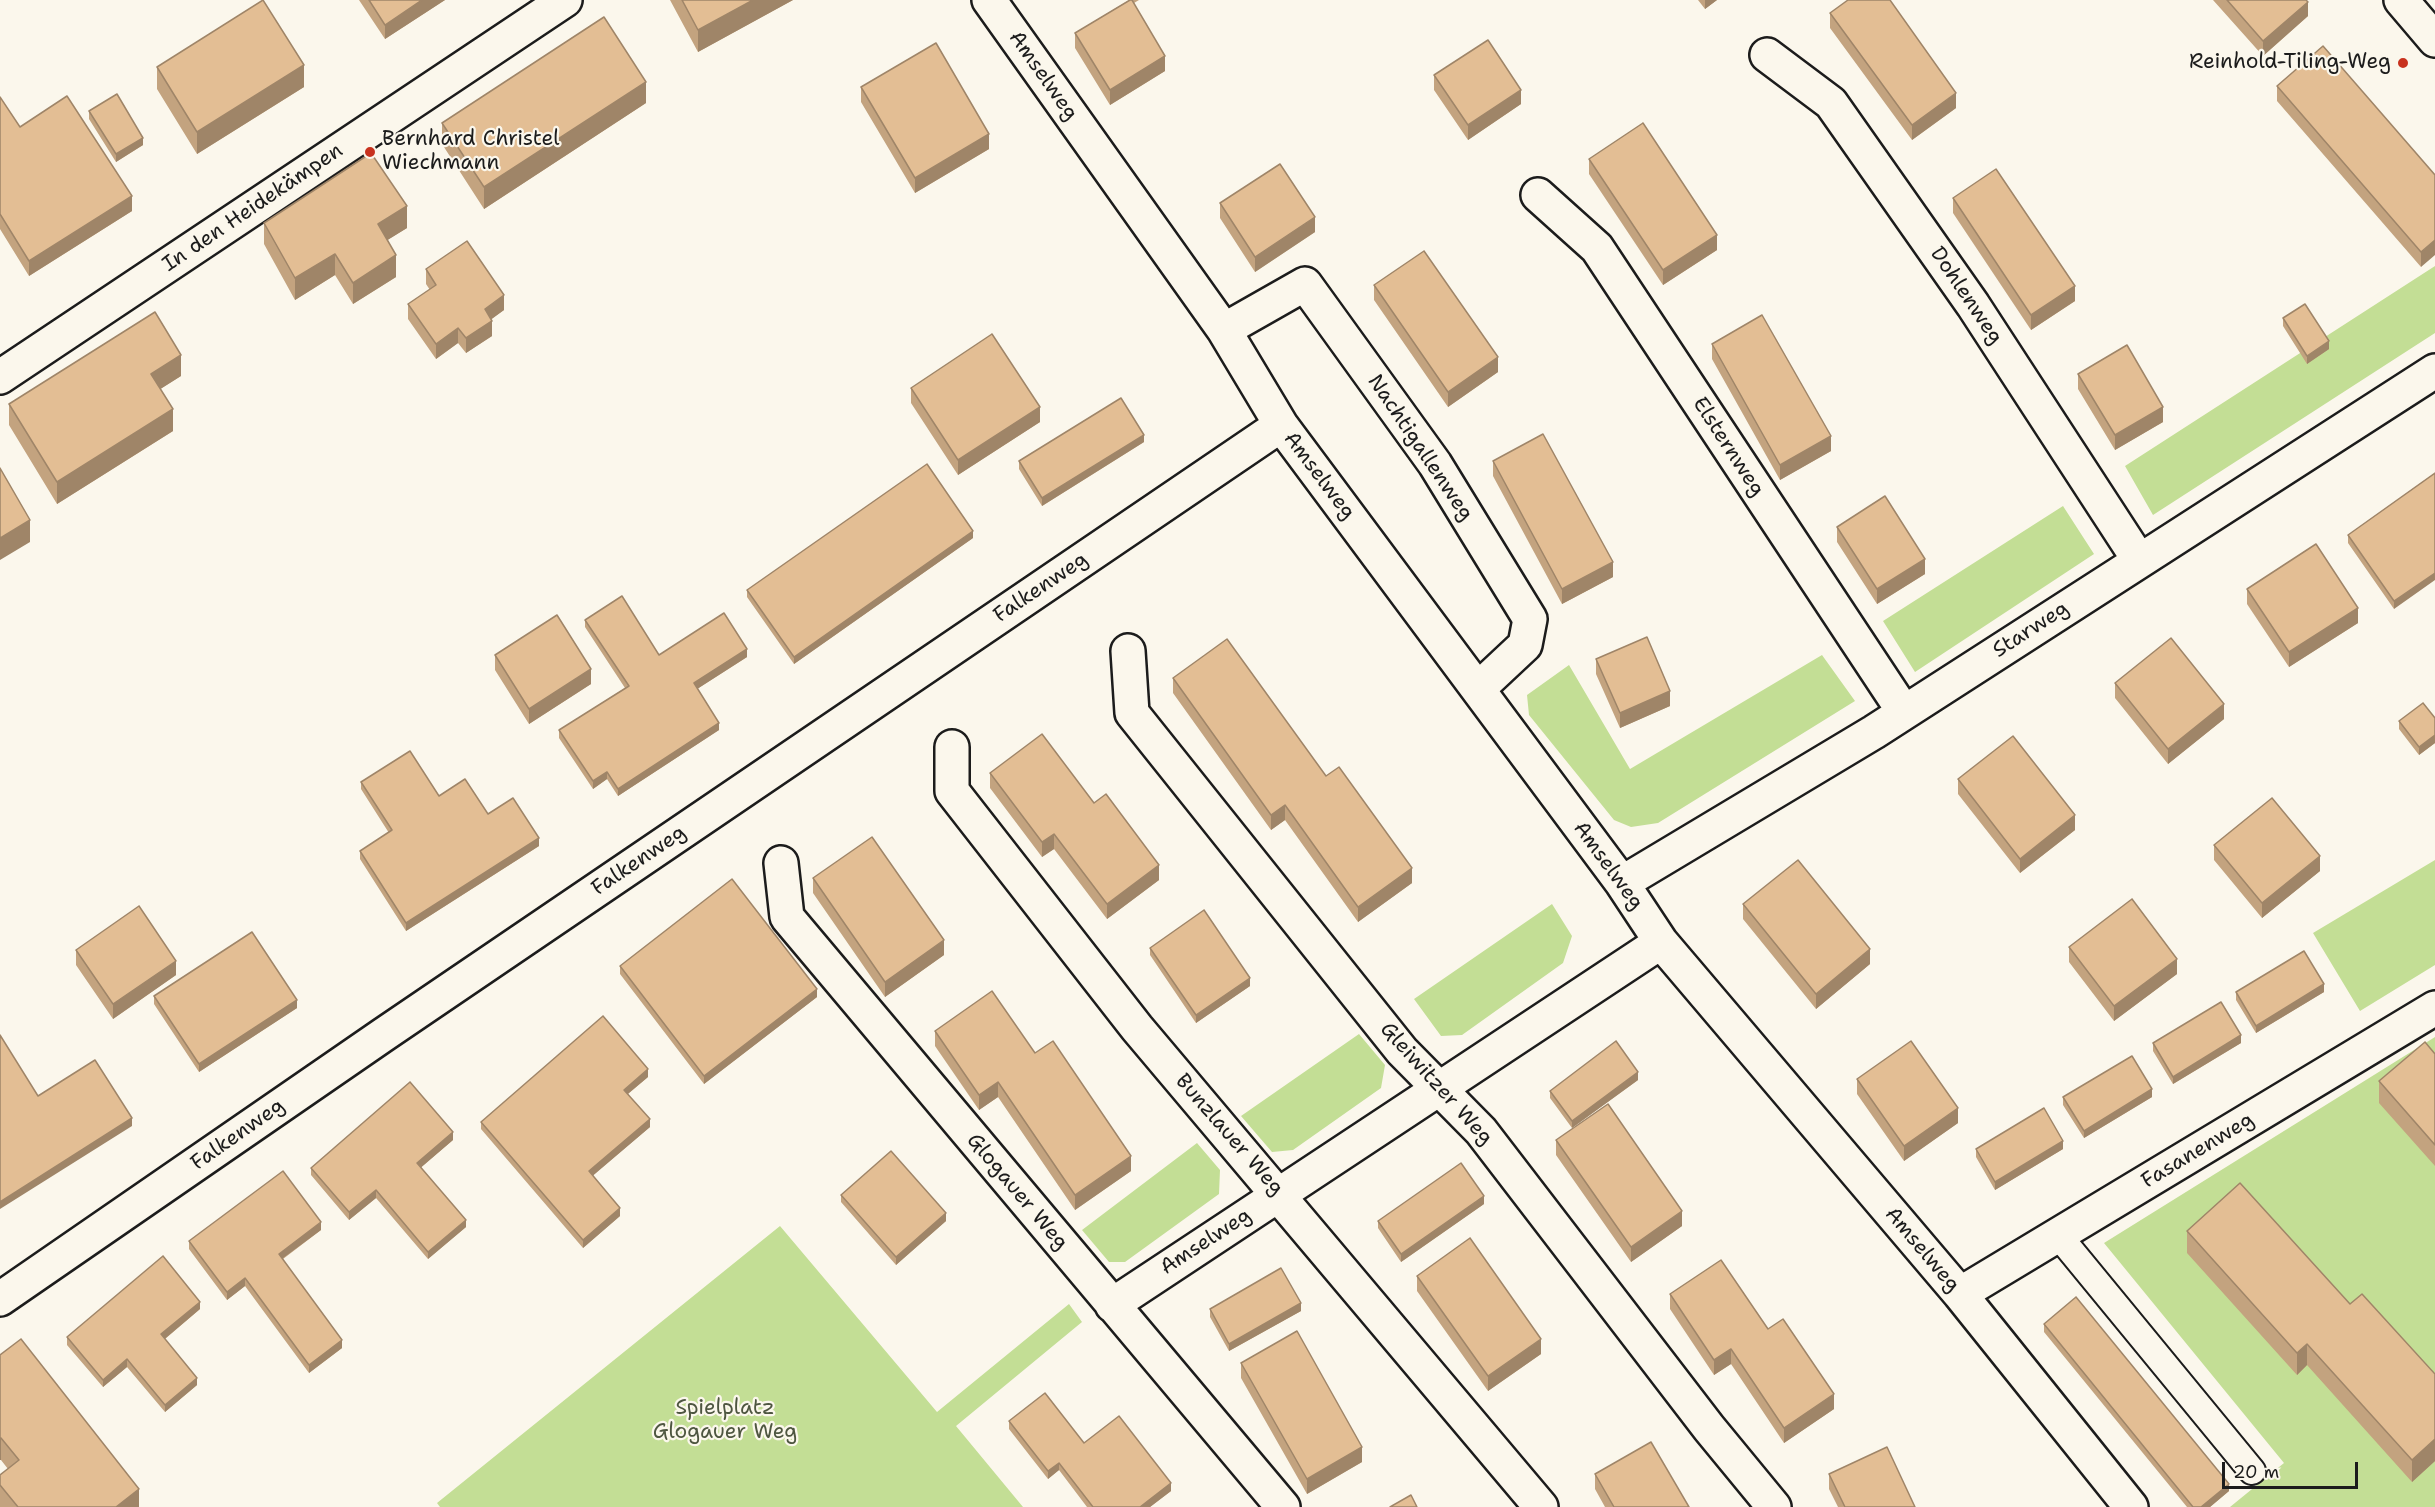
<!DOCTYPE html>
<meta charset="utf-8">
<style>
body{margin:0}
#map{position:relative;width:2435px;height:1507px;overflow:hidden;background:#fbf7ec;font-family:"Shantell Sans",sans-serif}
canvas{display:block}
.scale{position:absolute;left:2222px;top:1462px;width:136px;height:27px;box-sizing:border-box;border:3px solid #1c1c1c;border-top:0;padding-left:8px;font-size:18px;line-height:21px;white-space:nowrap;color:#1c1c1c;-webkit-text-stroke:4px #fbf7ec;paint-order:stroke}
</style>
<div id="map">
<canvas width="2435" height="1507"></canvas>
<div class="scale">20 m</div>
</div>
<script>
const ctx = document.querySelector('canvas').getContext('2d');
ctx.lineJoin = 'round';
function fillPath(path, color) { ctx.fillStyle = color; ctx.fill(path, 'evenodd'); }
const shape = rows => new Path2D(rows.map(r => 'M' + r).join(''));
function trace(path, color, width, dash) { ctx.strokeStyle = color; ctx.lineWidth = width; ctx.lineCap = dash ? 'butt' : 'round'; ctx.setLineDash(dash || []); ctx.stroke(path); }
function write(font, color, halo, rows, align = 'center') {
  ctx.font = font + ' "Shantell Sans",sans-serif'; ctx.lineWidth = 4.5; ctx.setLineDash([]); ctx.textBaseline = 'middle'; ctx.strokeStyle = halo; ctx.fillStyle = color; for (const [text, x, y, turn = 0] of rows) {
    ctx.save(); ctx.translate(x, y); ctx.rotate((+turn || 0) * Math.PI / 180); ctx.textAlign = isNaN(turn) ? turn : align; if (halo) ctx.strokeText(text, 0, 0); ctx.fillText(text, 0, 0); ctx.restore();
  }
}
const green = shape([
 [2435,266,2435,333,2153,515,2125,466],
 [2063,506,2094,554,1915,672,1883,621],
 [1822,655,1855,701,1658,823,1631,827,1614,820,1529,715,1527,695,1569,665,1630,769],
 [2435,860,2435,965,2360,1011,2313,933],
 [1552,904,1572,936,1563,963,1462,1035,1441,1036,1414,999],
 [1359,1034,1385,1065,1381,1088,1293,1150,1272,1152,1241,1116],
 [2435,1037,2435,1507,2230,1507,2284,1463,2104,1243],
 [1197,1143,1220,1170,1219,1194,1125,1262,1109,1262,1082,1230],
 [780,1226,937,1412,1069,1304,1082,1322,956,1426,1023,1507,440,1507,437,1503]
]);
const service = shape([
 [2058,1235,2252,1471]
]);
const minor = shape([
 [989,0,1224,330,1281,425,1622,883,1661,942,1960,1294,2131,1507],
 [1767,55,1831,103,1973,305,2139,560],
 [1538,195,1597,248,1904,712],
 [1224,330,1305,284,1435,464,1530,619,1525,645,1478,689],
 [0,377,565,0],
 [1128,651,1132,713,1402,1051,1481,1131,1709,1428,1774,1507],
 [952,747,952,791,1137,1028,1541,1507],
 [781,863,787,917,1283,1507],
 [1622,883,1874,732,2435,371],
 [1960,1294,2435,1008],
 [0,1299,383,1035,1281,425],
 [1112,1305,1661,942]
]);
const tertiary = shape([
 [2401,0,2435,40]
]);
const wall = shape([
 [359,0,445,0,385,39],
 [670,0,793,0,698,52],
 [1129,0,1139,0,1134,3,1165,71,1110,105,1075,48,1075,33],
 [1698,0,1717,0,1705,9],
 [2213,0,2306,0,2308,16,2263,56],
 [1830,13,1956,108,1912,140,1830,28],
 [157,67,304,87,197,154,157,89],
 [1434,75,1521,104,1468,140,1434,90],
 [2277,86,2435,175,2421,267,2277,101],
 [861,87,989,149,915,193,861,102],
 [0,97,20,127,132,211,29,276,0,229],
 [646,103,484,209,442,144,442,123],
 [89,111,143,145,116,162,89,119],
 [1589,159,1717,250,1663,285,1589,174],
 [1953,198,2075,301,2031,330,1953,213],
 [1220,203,1315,232,1255,272,1220,218],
 [264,223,407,228,387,240,396,277,353,304,335,275,295,300,264,244],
 [426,269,504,310,491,319,492,336,466,353,458,343,436,359,408,319,408,304,430,290,426,284],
 [1374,285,1498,372,1448,407,1374,300],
 [2283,318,2329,349,2307,364,2283,326],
 [1712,344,1831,451,1780,480,1712,359],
 [2078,374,2163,422,2115,450,2078,389],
 [181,376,160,389,173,431,57,504,9,425,9,404],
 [911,388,1040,422,958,475,911,403],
 [1144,442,1042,506,1019,469,1019,461],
 [1493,461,1613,577,1562,604,1493,476],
 [2435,473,2394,609,2348,543,2348,535],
 [1837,527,1925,574,1877,604,1837,542],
 [973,538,794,664,747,597,747,590],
 [2247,589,2358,623,2289,667,2247,604],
 [585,620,659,655,747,657,697,689,719,730,618,796,607,779,593,789,559,738,559,730,625,688,585,627],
 [495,655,591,684,529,724,495,670],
 [1596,659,1670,706,1620,728,1596,674],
 [1173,678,1326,776,1412,883,1358,922,1285,820,1271,830,1173,693],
 [2115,683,2224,719,2168,764,2115,698],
 [2435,718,2435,743,2419,755,2399,729,2399,721],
 [990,773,1094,803,1159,880,1107,919,1054,849,1042,857,990,788],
 [1958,779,2075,830,2020,873,1958,794],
 [361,782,439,796,539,846,406,931,360,859,360,851,389,833,361,789],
 [2214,845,2320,871,2262,918,2214,860],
 [813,878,944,955,885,997,813,893],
 [1743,904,1870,964,1816,1009,1743,919],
 [2069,947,2177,974,2114,1021,2069,962],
 [1150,948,1250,986,1196,1023,1150,955],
 [76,950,176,975,113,1019,76,965],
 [620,966,817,997,704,1084,620,974],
 [2236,992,2324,992,2256,1033,2236,1000],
 [154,996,297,1008,199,1072,154,1004],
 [935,1031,1035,1053,1131,1171,1075,1210,998,1097,979,1110,935,1046],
 [2153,1043,2241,1043,2173,1084,2153,1051],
 [2435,1054,2435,1166,2379,1103,2379,1081],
 [648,1077,628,1094,650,1127,593,1175,620,1216,583,1248,481,1129,481,1122],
 [1857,1079,1958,1123,1904,1161,1857,1094],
 [1638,1080,1572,1128,1550,1098,1550,1091],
 [2063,1097,2152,1097,2084,1138,2063,1105],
 [453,1140,421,1167,466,1227,428,1259,376,1198,349,1220,311,1175,311,1168],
 [1556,1140,1682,1226,1631,1262,1556,1155],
 [1976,1149,2063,1149,1995,1190,1976,1157],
 [841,1195,946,1221,896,1265,841,1202],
 [1484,1204,1401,1262,1378,1228,1378,1221],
 [321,1230,283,1259,342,1348,309,1373,245,1286,227,1300,189,1249,189,1241],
 [2187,1231,2435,1374,2435,1461,2412,1482,2307,1365,2297,1375,2187,1253],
 [1417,1276,1541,1354,1488,1391,1417,1291],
 [1670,1294,1768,1329,1834,1409,1784,1443,1731,1364,1714,1375,1670,1309],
 [200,1309,165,1339,197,1385,165,1412,127,1367,103,1387,67,1345,67,1337],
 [1210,1309,1301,1311,1229,1351,1210,1317],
 [2044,1324,2229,1491,2210,1507,2187,1507,2044,1332],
 [0,1355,139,1507,0,1507,0,1475,8,1469,1,1460],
 [1241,1363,1362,1462,1307,1494,1241,1378],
 [1009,1421,1084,1443,1171,1491,1150,1507,1087,1507,1059,1470,1048,1479,1009,1429],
 [1595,1474,1689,1507,1605,1507,1595,1489],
 [1829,1474,1915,1507,1838,1507,1829,1489]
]);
const shadedWall = shape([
 [422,0,445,0,385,39,385,25],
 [753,0,793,0,698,52,698,30],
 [1705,0,1717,0,1705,9],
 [2308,2,2308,16,2263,56,2263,41],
 [1165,56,1165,71,1110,105,1110,90],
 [304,65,304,87,197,154,197,132],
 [646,82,646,103,484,209,484,187],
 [1521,90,1521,104,1468,140,1468,125],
 [1956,93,1956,108,1912,140,1912,125],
 [989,134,989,149,915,193,915,178],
 [143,138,143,145,116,162,116,154],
 [132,196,132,211,29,276,29,261],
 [407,206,407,228,378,246,378,224],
 [1315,217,1315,232,1255,272,1255,257],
 [1717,235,1717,250,1663,285,1663,270],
 [2435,240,2435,255,2421,267,2421,252],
 [335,254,335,275,295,300,295,278],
 [396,255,396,277,353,304,353,283],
 [2075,286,2075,301,2031,330,2031,315],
 [504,295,504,310,485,324,485,309],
 [492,321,492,336,466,353,466,338],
 [458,328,458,343,436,359,436,344],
 [2329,341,2329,349,2307,364,2307,356],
 [181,355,181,376,151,395,151,374],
 [1498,357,1498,372,1448,407,1448,392],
 [1040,407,1040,422,958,475,958,460],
 [2163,407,2163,422,2115,450,2115,435],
 [173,409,173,431,57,504,57,482],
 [1144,435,1144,442,1042,506,1042,498],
 [1831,436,1831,451,1780,480,1780,465],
 [30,520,30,542,0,560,0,538],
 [973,531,973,538,794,664,794,657],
 [1925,559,1925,574,1877,604,1877,589],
 [1613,562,1613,577,1562,604,1562,589],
 [2435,573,2435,580,2394,609,2394,601],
 [2358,608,2358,623,2289,667,2289,652],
 [747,649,747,657,694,691,694,683],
 [591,669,591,684,529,724,529,709],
 [1670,691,1670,706,1620,728,1620,713],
 [2224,704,2224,719,2168,764,2168,749],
 [719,723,719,730,618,796,618,789],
 [2435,735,2435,743,2419,755,2419,747],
 [607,772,607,779,593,789,593,781],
 [1285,805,1285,820,1271,830,1271,815],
 [2075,815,2075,830,2020,873,2020,859],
 [1054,834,1054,849,1042,857,1042,842],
 [539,838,539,846,406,931,406,923],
 [2320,856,2320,871,2262,918,2262,903],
 [1159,865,1159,880,1107,919,1107,904],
 [1412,868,1412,883,1358,922,1358,907],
 [944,940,944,955,885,997,885,982],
 [1870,949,1870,964,1816,1009,1816,994],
 [2177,959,2177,974,2114,1021,2114,1006],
 [176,961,176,975,113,1019,113,1004],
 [1250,978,1250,986,1196,1023,1196,1015],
 [2324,984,2324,992,2256,1033,2256,1026],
 [817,989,817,997,704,1084,704,1076],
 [297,1000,297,1008,199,1072,199,1064],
 [2241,1035,2241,1043,2173,1084,2173,1077],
 [648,1069,648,1077,624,1097,624,1090],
 [1638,1072,1638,1080,1572,1128,1572,1121],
 [998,1082,998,1097,979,1110,979,1095],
 [2152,1089,2152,1097,2084,1138,2084,1131],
 [1958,1108,1958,1123,1904,1161,1904,1146],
 [132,1118,132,1126,0,1209,0,1202],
 [650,1119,650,1127,589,1179,589,1171],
 [453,1132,453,1140,417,1171,417,1163],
 [2063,1141,2063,1149,1995,1190,1995,1182],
 [1131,1156,1131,1171,1075,1210,1075,1195],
 [376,1190,376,1198,349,1220,349,1212],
 [1484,1196,1484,1204,1401,1262,1401,1254],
 [620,1208,620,1216,583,1248,583,1240],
 [1682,1211,1682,1226,1631,1262,1631,1247],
 [946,1213,946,1221,896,1265,896,1257],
 [466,1220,466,1227,428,1259,428,1252],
 [321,1222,321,1230,279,1261,279,1254],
 [245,1278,245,1286,227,1300,227,1292],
 [200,1302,200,1309,161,1342,161,1334],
 [1301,1303,1301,1311,1229,1351,1229,1344],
 [1541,1339,1541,1354,1488,1391,1488,1376],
 [342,1340,342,1348,309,1373,309,1365],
 [2307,1344,2307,1365,2297,1375,2297,1353],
 [1731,1349,1731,1364,1714,1375,1714,1360],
 [127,1359,127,1367,103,1387,103,1380],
 [197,1378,197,1385,165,1412,165,1405],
 [1834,1394,1834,1409,1784,1443,1784,1428],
 [1,1438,1,1460,0,1460,0,1439],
 [2435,1439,2435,1461,2412,1482,2412,1460],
 [1362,1447,1362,1462,1307,1494,1307,1479],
 [1059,1463,1059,1470,1048,1479,1048,1471],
 [1171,1483,1171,1491,1150,1507,1140,1507],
 [2229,1484,2229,1491,2210,1507,2201,1507],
 [139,1489,139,1507,116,1507]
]);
const building = shape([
 [263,0,304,65,197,132,157,67,263,0],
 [369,0,422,0,385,25,369,0],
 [682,0,753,0,698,30,682,0],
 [1130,0,1132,0,1165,56,1110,90,1075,33,1130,0],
 [1848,0,1890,0,1956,93,1912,125,1830,13,1848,0],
 [2227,0,2306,0,2308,2,2263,41,2227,0],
 [604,17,646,82,484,187,442,123,604,17],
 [1488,40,1521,90,1468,125,1434,75,1488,40],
 [936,43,989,134,915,178,861,87,936,43],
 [2323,46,2435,175,2435,240,2421,252,2277,86,2323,46],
 [117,94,143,138,116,154,89,111,117,94],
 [67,96,132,196,29,261,0,214,0,97,20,127,67,96],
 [1643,123,1717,235,1663,270,1589,159,1643,123],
 [371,153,407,206,378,224,396,255,353,283,335,254,295,278,264,223,371,153],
 [1280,164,1315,217,1255,257,1220,203,1280,164],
 [1996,169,2075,286,2031,315,1953,198,1996,169],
 [467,241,504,295,485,309,492,321,466,338,458,328,436,344,408,304,436,285,426,269,467,241],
 [1424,251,1498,357,1448,392,1374,285,1424,251],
 [2305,304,2329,341,2307,356,2283,318,2305,304],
 [155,312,181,355,151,374,173,409,57,482,9,404,155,312],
 [1762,315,1831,436,1780,465,1712,344,1762,315],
 [992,334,1040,407,958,460,911,388,992,334],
 [2127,345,2163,407,2115,435,2078,374,2127,345],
 [1121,398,1144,435,1042,498,1019,461,1121,398],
 [1543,434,1613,562,1562,589,1493,461,1543,434],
 [927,464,973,531,794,657,747,590,927,464],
 [0,468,30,520,0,538,0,468],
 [2435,473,2435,573,2394,601,2348,535,2435,473],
 [1885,496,1925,559,1877,589,1837,527,1885,496],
 [2316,544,2358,608,2289,652,2247,589,2316,544],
 [622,596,659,655,724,613,747,649,694,683,719,723,618,789,607,772,593,781,559,730,629,686,585,620,622,596],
 [557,615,591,669,529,709,495,655,557,615],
 [1647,637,1670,691,1620,713,1596,659,1647,637],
 [2171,638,2224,704,2168,749,2115,683,2171,638],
 [1227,639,1326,776,1339,767,1412,868,1358,907,1285,805,1271,815,1173,678,1227,639],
 [2423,703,2435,718,2435,735,2419,747,2399,721,2423,703],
 [1042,734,1094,803,1106,794,1159,865,1107,904,1054,834,1042,842,990,773,1042,734],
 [2013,736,2075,815,2020,859,1958,779,2013,736],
 [410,751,439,796,465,779,488,814,513,798,539,838,406,923,360,851,392,830,361,782,410,751],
 [2272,798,2320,856,2262,903,2214,845,2272,798],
 [872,837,944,940,885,982,813,878,872,837],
 [1798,860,1870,949,1816,994,1743,904,1798,860],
 [732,879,817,989,704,1076,620,966,732,879],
 [2132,899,2177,959,2114,1006,2069,947,2132,899],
 [139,906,176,961,113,1004,76,950,139,906],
 [1204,910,1250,978,1196,1015,1150,948,1204,910],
 [252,932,297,1000,199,1064,154,996,252,932],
 [2304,951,2324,984,2256,1026,2236,992,2304,951],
 [992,991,1035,1053,1053,1041,1131,1156,1075,1195,998,1082,979,1095,935,1031,992,991],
 [2221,1002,2241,1035,2173,1077,2153,1043,2221,1002],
 [603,1016,648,1069,624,1090,650,1119,589,1171,620,1208,583,1240,481,1122,603,1016],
 [0,1035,38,1096,95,1060,132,1118,0,1202,0,1035],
 [1616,1041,1638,1072,1572,1121,1550,1091,1616,1041],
 [1911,1041,1958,1108,1904,1146,1857,1079,1911,1041],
 [2425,1042,2435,1054,2435,1145,2379,1081,2425,1042],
 [2132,1056,2152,1089,2084,1131,2063,1097,2132,1056],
 [410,1082,453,1132,417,1163,466,1220,428,1252,376,1190,349,1212,311,1168,410,1082],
 [1608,1104,1682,1211,1631,1247,1556,1140,1608,1104],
 [2044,1108,2063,1141,1995,1182,1976,1149,2044,1108],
 [891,1151,946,1213,896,1257,841,1195,891,1151],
 [1461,1163,1484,1196,1401,1254,1378,1221,1461,1163],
 [283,1171,321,1222,279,1254,342,1340,309,1365,245,1278,227,1292,189,1241,283,1171],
 [2240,1183,2350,1304,2362,1294,2435,1374,2435,1439,2412,1460,2307,1344,2297,1353,2187,1231,2240,1183],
 [1470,1238,1541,1339,1488,1376,1417,1276,1470,1238],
 [163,1256,200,1302,161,1334,197,1378,165,1405,127,1359,103,1380,67,1337,163,1256],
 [1721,1260,1768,1329,1783,1319,1834,1394,1784,1428,1731,1349,1714,1360,1670,1294,1721,1260],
 [1281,1268,1301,1303,1229,1344,1210,1309,1281,1268],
 [2076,1297,2229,1484,2201,1507,2193,1507,2044,1324,2076,1297],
 [1297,1331,1362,1447,1307,1479,1241,1363,1297,1331],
 [21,1339,139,1489,116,1507,18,1507,0,1485,0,1475,19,1460,1,1438,0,1439,0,1355,21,1339],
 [1045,1393,1084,1443,1119,1416,1171,1483,1140,1507,1093,1507,1059,1463,1048,1471,1009,1421,1045,1393],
 [1651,1442,1689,1507,1614,1507,1595,1474,1651,1442],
 [1887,1447,1915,1507,1845,1507,1829,1474,1887,1447],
 [1411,1495,1417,1507,1390,1507,1411,1495]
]);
const markers = [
 [2403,63,6,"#c8321e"],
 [370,152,6,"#c8321e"]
];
const poiNames = [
 ["Reinhold-Tiling-Weg",2391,63],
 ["Bernhard Christel",382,140,"left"],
 ["Wiechmann",382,164,"left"]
];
const streetNames = [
 ["Amselweg",1043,76,55],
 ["In den Heidekämpen",253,208,-34],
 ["Dohlenweg",1966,296,56],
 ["Elsternweg",1728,447,57],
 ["Nachtigallenweg",1420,448,56],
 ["Amselweg",1319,476,53],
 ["Falkenweg",1041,588,-34],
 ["Starweg",2031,630,-33],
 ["Falkenweg",639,861,-34],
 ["Amselweg",1608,866,54],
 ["Gleiwitzer Weg",1436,1084,48],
 ["Falkenweg",238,1135,-35],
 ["Bunzlauer Weg",1229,1135,49],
 ["Fasanenweg",2198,1151,-31],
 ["Glogauer Weg",1017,1192,50],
 ["Amselweg",1206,1242,-33],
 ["Amselweg",1922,1250,50]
];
const parkNames = [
 ["Spielplatz",725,1409],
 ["Glogauer Weg",725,1433]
];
fillPath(green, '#c3de95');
trace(service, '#1c1c1c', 30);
trace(minor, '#1c1c1c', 38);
trace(tertiary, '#1c1c1c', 38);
trace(service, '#fbf7ec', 26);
trace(minor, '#fbf7ec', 33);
trace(tertiary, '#fbf7ec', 33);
fillPath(wall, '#c3a37f');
fillPath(shadedWall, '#9f8568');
fillPath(building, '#e3be94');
trace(building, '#9f8568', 1.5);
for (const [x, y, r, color] of markers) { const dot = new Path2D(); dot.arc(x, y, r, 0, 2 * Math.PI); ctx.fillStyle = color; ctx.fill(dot); trace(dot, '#fbf7ec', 2); }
write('21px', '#1c1c1c', '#fbf7ec', poiNames, 'right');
write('21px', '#1c1c1c', '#fbf7ec', streetNames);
write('21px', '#4e5640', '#fbf7ec', parkNames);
</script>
